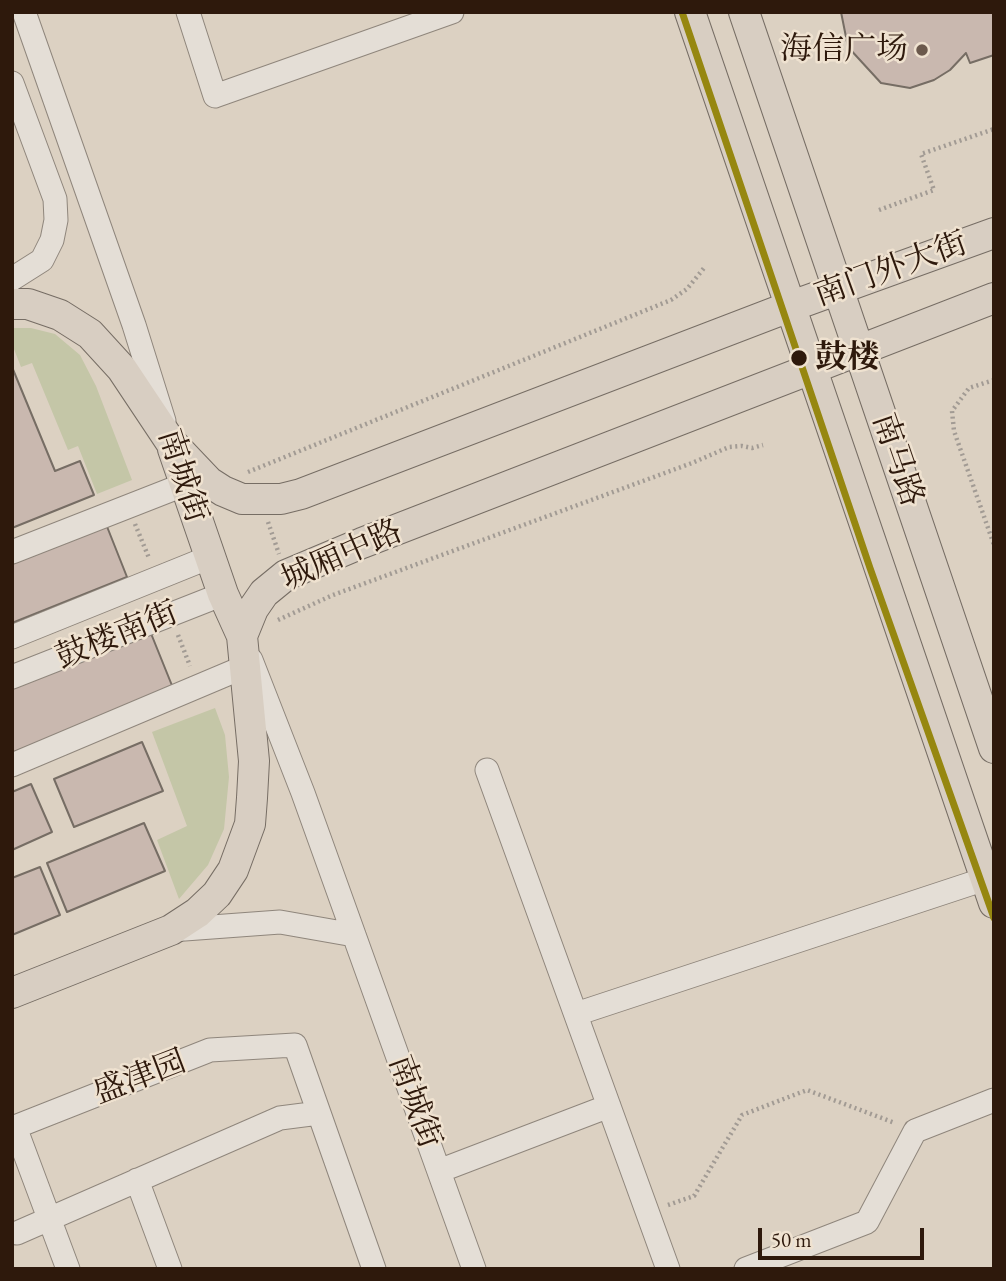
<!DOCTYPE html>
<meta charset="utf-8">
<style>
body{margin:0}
#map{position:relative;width:1006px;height:1281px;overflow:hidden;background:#dcd1c2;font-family:"EB Garamond",serif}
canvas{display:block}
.frame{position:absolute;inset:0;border:14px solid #2e190c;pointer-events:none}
.scale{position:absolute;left:758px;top:1228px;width:166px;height:32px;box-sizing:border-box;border:4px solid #2e190c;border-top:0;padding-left:9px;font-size:21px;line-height:24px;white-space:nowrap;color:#2e190c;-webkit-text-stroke:5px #efe2d0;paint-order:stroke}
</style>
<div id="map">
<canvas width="1006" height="1281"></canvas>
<div class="frame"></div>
<div class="scale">50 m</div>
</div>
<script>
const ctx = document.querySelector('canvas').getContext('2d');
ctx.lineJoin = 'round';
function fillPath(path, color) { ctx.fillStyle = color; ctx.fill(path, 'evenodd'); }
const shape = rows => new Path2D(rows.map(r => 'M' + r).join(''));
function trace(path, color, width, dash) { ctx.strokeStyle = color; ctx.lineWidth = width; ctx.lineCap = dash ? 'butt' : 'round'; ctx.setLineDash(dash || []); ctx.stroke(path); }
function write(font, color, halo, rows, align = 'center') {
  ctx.font = font + ' "EB Garamond","Noto Serif SC",serif'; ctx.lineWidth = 5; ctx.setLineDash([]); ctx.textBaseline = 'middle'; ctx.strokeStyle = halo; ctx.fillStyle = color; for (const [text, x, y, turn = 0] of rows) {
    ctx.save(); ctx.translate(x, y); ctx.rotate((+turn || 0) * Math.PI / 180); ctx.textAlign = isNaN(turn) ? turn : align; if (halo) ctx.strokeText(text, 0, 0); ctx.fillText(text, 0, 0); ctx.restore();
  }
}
const green = shape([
 [12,328,31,328,55,334,80,355,96,386,132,480,97,494,78,446,68,450,32,363,21,367,12,344],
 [215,708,225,735,229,777,224,829,208,865,179,899,157,840,187,826,152,732]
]);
const building = shape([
 [841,12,994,12,994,55,970,63,966,53,950,70,934,80,910,88,881,83,848,47,841,12],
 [12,367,55,471,80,461,94,495,12,528,12,367],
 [104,519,127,577,12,623,12,556,104,519],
 [150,631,173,688,12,753,12,686,150,631],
 [142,742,163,791,74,827,54,779,142,742],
 [31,784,52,832,12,850,12,792,31,784],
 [144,823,165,871,67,912,47,863,144,823],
 [40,867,60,915,12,935,12,878,40,867]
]);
const path = shape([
 [879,210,934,190,921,154,994,129],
 [994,380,969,388,952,411,954,431,994,545],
 [248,472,671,300,687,289,704,268],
 [268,522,279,554],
 [135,524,149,558],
 [278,620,333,595,692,463,729,447,742,446,752,448,763,445],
 [178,635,190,666],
 [668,1205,694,1196,742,1115,807,1090,895,1123]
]);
const minor = shape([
 [24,12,134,325,164,421],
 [188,12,215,96,452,12],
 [12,83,55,199,56,220,52,240,42,260,12,279],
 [12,552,183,485],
 [12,637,210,557],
 [251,660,303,793,474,1269],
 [12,677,223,594],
 [12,765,244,667],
 [487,770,668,1269],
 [171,930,280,922,354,935],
 [576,1014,985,879],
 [439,1171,609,1106],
 [137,1180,170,1269],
 [17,1233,280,1118,319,1113,374,1269],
 [68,1269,15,1127,210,1050,295,1045,319,1113],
 [746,1269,867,1222,915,1131,994,1100]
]);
const major = shape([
 [690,12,994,903],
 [744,12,994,748],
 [12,304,28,304,60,315,90,334,122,369,170,441,209,482,223,491,242,499,281,499,301,494,789,307,994,233],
 [173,449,223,594,242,636],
 [12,993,171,930,197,913,217,894,233,870,250,824,252,798,254,761,242,636,253,609,264,593,286,575,362,543,994,298]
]);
const metro1 = shape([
 [682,12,870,568,994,918]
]);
const markers = [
 [922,50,7,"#6b594c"],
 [799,358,9,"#2e190c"]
];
const poiNames = [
 ["海信广场",908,50]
];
const streetNames = [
 ["南门外大街",891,270,-20],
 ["南马路",897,460,71],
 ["南城街",182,476,72],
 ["城厢中路",342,556,-24],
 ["鼓楼南街",117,636,-22],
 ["盛津园",140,1078,-21],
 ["南城街",414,1102,70]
];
const stopNames = [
 ["鼓楼",815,358]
];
fillPath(green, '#c4c6a7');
fillPath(building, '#c9b8af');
trace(building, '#766d64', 2);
trace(minor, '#8f867c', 25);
trace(major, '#766d64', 32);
trace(path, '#a29b94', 4.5, [2, 3.5]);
trace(minor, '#e4ded6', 23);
trace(major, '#d8cec2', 30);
trace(metro1, '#968710', 7);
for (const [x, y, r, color] of markers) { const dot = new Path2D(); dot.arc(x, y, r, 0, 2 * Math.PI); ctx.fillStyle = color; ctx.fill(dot); trace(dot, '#efe2d0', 2.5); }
write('32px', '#2e190c', '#efe2d0', poiNames, 'right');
write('32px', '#2e190c', '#efe2d0', streetNames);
write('bold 32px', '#2e190c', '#efe2d0', stopNames, 'left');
</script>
